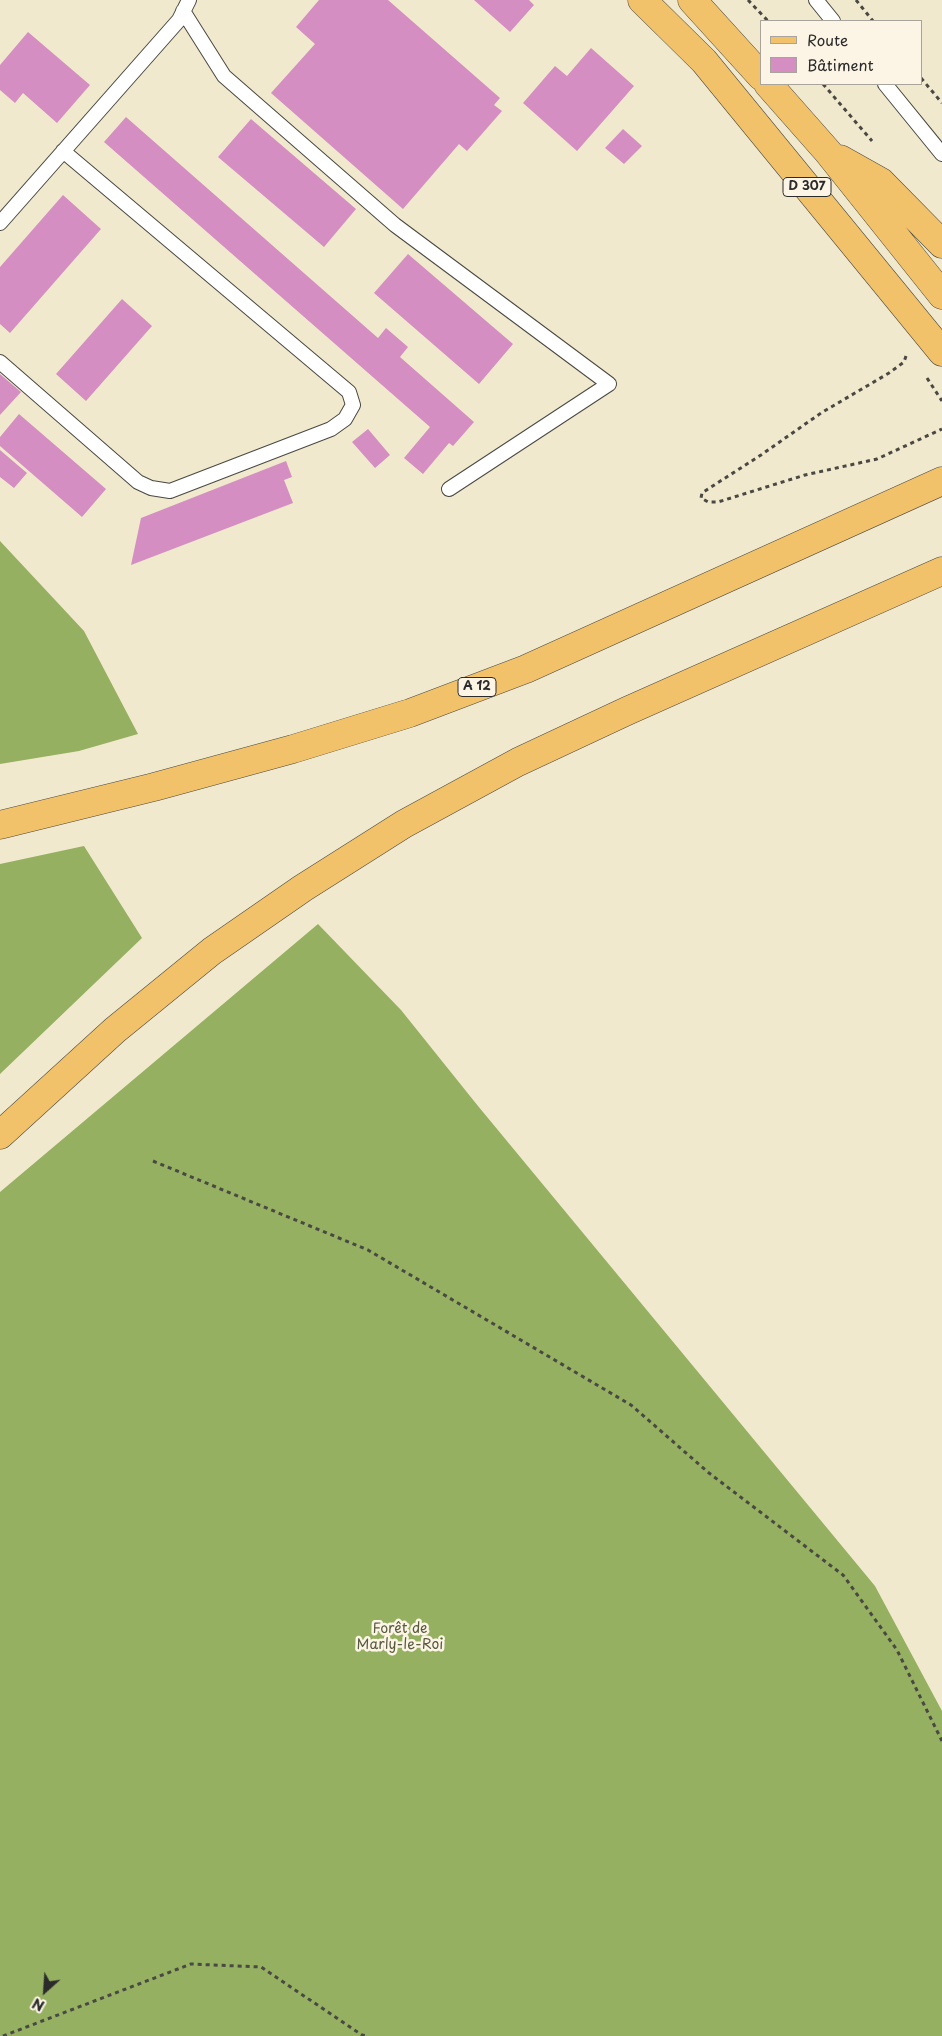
<!DOCTYPE html>
<meta charset="utf-8">
<style>
body{margin:0}
#map{position:relative;width:942px;height:2036px;overflow:hidden;background:#f1e9cd;font-family:"Playpen Sans",sans-serif}
canvas{display:block}
.legend{position:absolute;left:760px;top:20px;width:162px;height:65px;box-sizing:border-box;background:#fcf5e5;border:1px solid #a8a49b;margin:0;padding:6px 9px;list-style:none;font-size:15px;color:#2b2b2b}
.legend li{display:flex;align-items:center;gap:10px;height:25px}
.legend b{width:25px;border:1px solid #a8a49b}
.north{position:absolute;left:20px;top:1966px;width:50px;height:50px;-webkit-text-stroke:4px #fcf5e5;paint-order:stroke;rotate:206deg;font-size:14px;font-weight:700;line-height:20px;text-align:center;color:#2b2b2b}
.north::after{content:'';display:block;margin:auto;width:18px;height:22px;background:#2b2b2b;clip-path:polygon(50% 0,100% 100%,50% 72%,0 100%)}
</style>
<div id="map">
<canvas width="942" height="2036"></canvas>
<ul class="legend">
<li><b style="height:6px;background:#f2c26a"></b>Route</li>
<li><b style="height:14px;background:#d48ec2"></b>Bâtiment</li>
</ul>
<div class="north">N</div>
</div>
<script>
const ctx = document.querySelector('canvas').getContext('2d');
ctx.lineJoin = 'round';
function fillPath(path, color) { ctx.fillStyle = color; ctx.fill(path, 'evenodd'); }
const shape = rows => new Path2D(rows.map(r => 'M' + r).join(''));
function trace(path, color, width, dash) { ctx.strokeStyle = color; ctx.lineWidth = width; ctx.lineCap = dash ? 'butt' : 'round'; ctx.setLineDash(dash || []); ctx.stroke(path); }
function write(font, color, halo, rows, align = 'center') {
  ctx.font = font + ' "Playpen Sans",sans-serif'; ctx.lineWidth = 5; ctx.setLineDash([]); ctx.textBaseline = 'middle'; ctx.strokeStyle = halo; ctx.fillStyle = color; for (const [text, x, y, turn = 0] of rows) {
    ctx.save(); ctx.translate(x, y); ctx.rotate((+turn || 0) * Math.PI / 180); ctx.textAlign = isNaN(turn) ? turn : align; if (halo) ctx.strokeText(text, 0, 0); ctx.fillText(text, 0, 0); ctx.restore();
  }
}
const forest = shape([
 [0,541,84,631,138,734,79,751,0,764],
 [84,846,142,938,0,1074,0,864],
 [318,924,401,1010,478,1106,875,1586,942,1711,942,2036,0,2036,0,1192]
]);
const building = shape([
 [319,0,388,0,500,98,494,105,502,111,467,151,459,144,403,209,271,93,315,44,296,27],
 [474,0,529,0,534,5,510,32],
 [28,32,90,85,57,123,23,93,15,103,0,90,0,65],
 [591,48,634,86,577,151,523,103,555,66,567,76],
 [126,117,378,338,386,328,408,347,400,357,474,422,453,446,449,443,423,474,404,458,430,427,104,142],
 [251,119,356,209,324,247,218,157],
 [623,129,642,146,624,164,605,148],
 [63,195,101,229,10,333,0,324,0,267],
 [408,254,513,344,479,384,374,293],
 [122,299,152,326,86,401,56,374],
 [0,374,21,392,0,415],
 [19,414,106,489,82,517,0,446,0,437],
 [368,429,390,455,375,468,352,442],
 [0,450,27,473,14,488,0,477],
 [286,461,292,477,284,480,293,503,131,565,141,518]
]);
const path = shape([
 [748,0,768,21],
 [856,0,873,21],
 [921,78,942,103],
 [823,84,872,141],
 [906,356,904,362,889,373,821,413,761,455,708,489,702,493,701,498,708,502,718,502,805,475,877,459,942,429],
 [927,378,942,401],
 [153,1161,368,1250,631,1405,709,1473,843,1575,897,1650,942,1741],
 [3,2036,191,1964,261,1967,362,2035,367,2036]
]);
const lane = shape([
 [816,0,833,21],
 [183,11,224,76,395,225,609,384,449,489],
 [885,84,942,154],
 [0,223,179,20,189,0],
 [0,362,138,482,151,488,170,491,331,429,345,419,353,405,349,392,63,151]
]);
const primary = shape([
 [642,0,704,61,942,352],
 [692,0,761,76],
 [768,84,828,152,942,295],
 [840,159,881,182,942,244]
]);
const highway = shape([
 [0,825,154,787,293,749,410,713,526,669,942,481],
 [0,1135,115,1030,212,951,303,888,404,824,518,762,627,711,942,571]
]);
const shields = [
 [807,187,48],
 [477,687,38]
];
const shieldNames = [
 ["D 307",807,187],
 ["A 12",477,687]
];
const parkNames = [
 ["Forêt de",400,1629],
 ["Marly-le-Roi",400,1645]
];
fillPath(forest, '#95b061');
fillPath(building, '#d48ec2');
trace(lane, '#494843', 16);
trace(primary, '#494843', 29);
trace(highway, '#494843', 29);
trace(path, '#494843', 3, [4, 4]);
trace(lane, '#fff', 14);
trace(primary, '#f2c26a', 28);
trace(highway, '#f2c26a', 28);
for (const [x, y, w] of shields) { const box = new Path2D(); box.roundRect(x - w / 2, y - 9.5, w, 19, 4); ctx.fillStyle = '#fcf5e5'; ctx.fill(box); trace(box, '#2b2b2b', 1); }
write('bold 12px', '#2b2b2b', null, shieldNames);
write('14px', '#565b3f', '#fcf5e5', parkNames);
</script>
